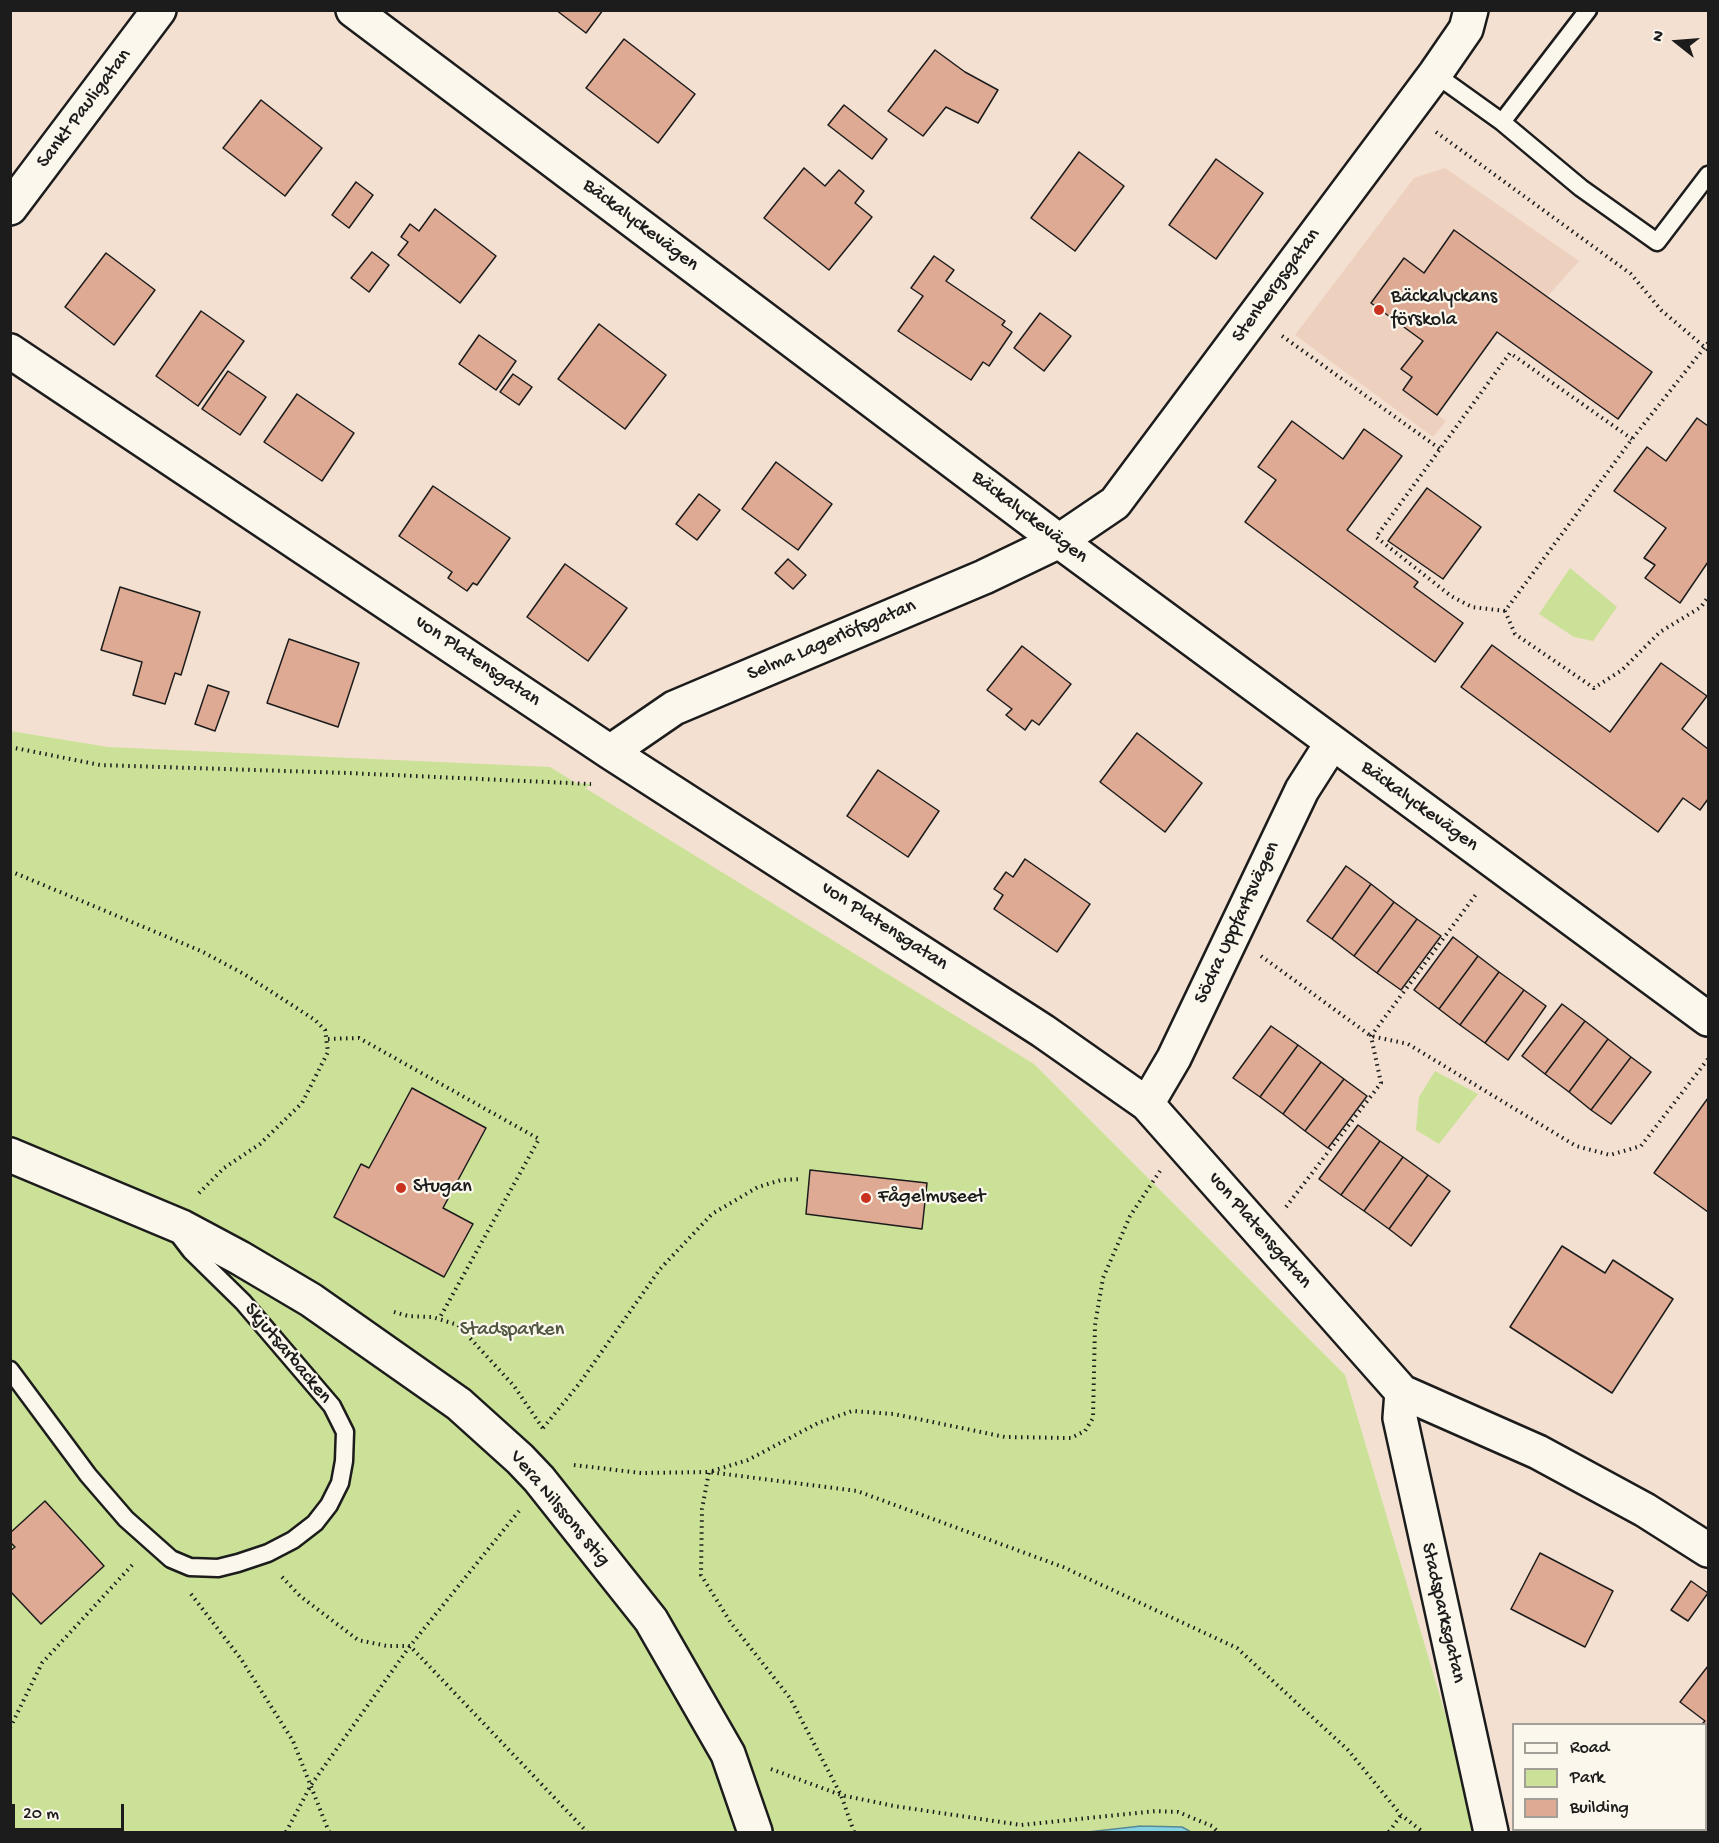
<!DOCTYPE html>
<meta charset="utf-8">
<style>
body{margin:0}
#map{position:relative;width:1719px;height:1843px;overflow:hidden;background:#f3e0d1;font-family:"Gochi Hand",sans-serif}
canvas{display:block}
.frame{position:absolute;inset:0;border:12px solid #1c1c1c;pointer-events:none}
.legend{position:absolute;left:1512px;top:1723px;width:195px;height:108px;box-sizing:border-box;background:#fbf7ec;border:2px solid #a29f99;margin:0;padding:8px 10px;list-style:none;font-size:18px;color:#1c1c1c}
.legend li{display:flex;align-items:center;gap:12px;height:30px}
.legend b{width:30px;border:2px solid #a29f99}
.north{position:absolute;left:1647px;top:12px;width:60px;height:60px;-webkit-text-stroke:4px #fbf7ec;paint-order:stroke;rotate:287deg;font-size:16px;font-weight:700;line-height:24px;text-align:center;color:#1c1c1c}
.north::after{content:'';display:block;margin:auto;width:21px;height:27px;background:#1c1c1c;clip-path:polygon(50% 0,100% 100%,50% 72%,0 100%)}
.scale{position:absolute;left:12px;top:1804px;width:112px;height:27px;box-sizing:border-box;border:3px solid #1c1c1c;border-top:0;padding-left:8px;font-size:18px;line-height:21px;white-space:nowrap;color:#1c1c1c;-webkit-text-stroke:4px #fbf7ec;paint-order:stroke}
</style>
<div id="map">
<canvas width="1719" height="1843"></canvas>
<div class="frame"></div>
<ul class="legend">
<li><b style="height:8px;background:#fbf7ec"></b>Road</li>
<li><b style="height:16px;background:#cae197"></b>Park</li>
<li><b style="height:16px;background:#dfaa93"></b>Building</li>
</ul>
<div class="north">N</div>
<div class="scale">20 m</div>
</div>
<script>
const ctx = document.querySelector('canvas').getContext('2d');
ctx.lineJoin = 'round';
function fillPath(path, color) { ctx.fillStyle = color; ctx.fill(path, 'evenodd'); }
const shape = rows => new Path2D(rows.map(r => 'M' + r).join(''));
function trace(path, color, width, dash) { ctx.strokeStyle = color; ctx.lineWidth = width; ctx.lineCap = dash ? 'butt' : 'round'; ctx.setLineDash(dash || []); ctx.stroke(path); }
function write(font, color, halo, rows, align = 'center') {
  ctx.font = font + ' "Gochi Hand",sans-serif'; ctx.lineWidth = 4.5; ctx.setLineDash([]); ctx.textBaseline = 'middle'; ctx.strokeStyle = halo; ctx.fillStyle = color; for (const [text, x, y, turn = 0] of rows) {
    ctx.save(); ctx.translate(x, y); ctx.rotate((+turn || 0) * Math.PI / 180); ctx.textAlign = isNaN(turn) ? turn : align; if (halo) ctx.strokeText(text, 0, 0); ctx.fillText(text, 0, 0); ctx.restore();
  }
}
const built = shape([
 [1445,168,1579,261,1547,297,1461,289,1402,369,1412,377,1403,390,1446,421,1433,437,1295,335,1414,178]
]);
const green = shape([
 [1570,568,1617,607,1593,641,1574,637,1539,614],
 [10,731,108,747,550,767,576,783,594,784,585,788,1034,1064,1345,1375,1480,1832,11,1832],
 [1435,1071,1478,1094,1439,1144,1416,1130,1419,1097]
]);
const water = shape([
 [1141,1826,1182,1827,1191,1832,1088,1832,1141,1826]
]);
const building = shape([
 [556,10,603,10,586,33,556,10],
 [624,39,695,94,658,143,586,88,624,39],
 [935,50,965,72,998,90,978,123,946,107,923,136,888,111,935,50],
 [261,100,322,148,285,196,223,148,261,100],
 [844,105,887,139,872,159,828,125,844,105],
 [1079,152,1124,186,1075,251,1031,218,1079,152],
 [1216,159,1263,193,1216,259,1169,225,1216,159],
 [804,168,825,186,839,170,864,191,855,203,872,217,829,270,764,218,804,168],
 [356,182,373,195,349,228,332,215,356,182],
 [435,209,496,256,460,303,398,255,408,242,401,237,410,224,419,231,435,209],
 [1454,230,1652,372,1618,419,1497,332,1437,415,1403,390,1412,377,1401,369,1423,341,1371,303,1404,258,1424,273,1454,230],
 [372,252,389,265,369,292,351,278,372,252],
 [106,253,155,290,114,345,65,307,106,253],
 [934,256,954,270,946,281,1005,321,1002,325,1012,332,989,366,983,362,971,380,898,331,923,296,911,288,934,256],
 [201,311,244,341,198,406,156,376,201,311],
 [1040,313,1071,336,1044,371,1014,348,1040,313],
 [599,324,666,375,625,429,558,379,599,324],
 [479,335,516,361,496,390,459,364,479,335],
 [228,371,266,397,240,435,202,409,228,371],
 [513,374,532,387,519,405,500,392,513,374],
 [297,394,354,433,322,481,264,442,297,394],
 [1697,418,1708,426,1708,562,1680,603,1645,578,1655,565,1644,558,1666,528,1614,491,1647,447,1666,461,1697,418],
 [1292,421,1343,459,1364,429,1402,456,1347,530,1418,582,1414,587,1463,623,1435,662,1245,522,1276,480,1258,467,1292,421],
 [776,462,832,504,798,550,742,509,776,462],
 [433,486,510,538,477,585,473,583,467,591,448,578,452,572,399,536,433,486],
 [1427,488,1481,527,1443,579,1388,541,1427,488],
 [699,494,720,510,697,540,676,524,699,494],
 [788,559,806,575,793,589,775,573,788,559],
 [565,564,627,608,588,661,527,617,565,564],
 [120,587,200,612,181,675,175,673,165,704,133,695,142,662,101,650,120,587],
 [289,639,359,663,338,727,267,703,289,639],
 [1492,645,1610,732,1661,663,1707,696,1682,729,1708,749,1708,799,1700,810,1683,798,1658,832,1461,687,1492,645],
 [1022,646,1071,684,1039,725,1032,720,1025,730,1006,715,1012,709,987,690,1022,646],
 [208,685,229,692,215,731,195,724,208,685],
 [1137,733,1202,783,1165,832,1100,782,1137,733],
 [878,770,939,811,908,857,847,816,878,770],
 [1025,859,1090,904,1057,952,994,909,1003,895,994,889,1006,872,1013,877,1025,859],
 [1346,866,1371,884,1332,939,1307,921,1346,866],
 [1371,884,1394,902,1354,956,1332,939,1371,884],
 [1394,902,1417,919,1377,973,1354,956,1394,902],
 [1417,919,1441,936,1401,990,1377,973,1417,919],
 [1453,937,1478,956,1439,1009,1414,990,1453,937],
 [1478,956,1499,972,1460,1025,1439,1009,1478,956],
 [1499,972,1524,990,1485,1043,1460,1025,1499,972],
 [1524,990,1546,1006,1508,1060,1485,1043,1524,990],
 [1562,1004,1585,1021,1545,1074,1522,1056,1562,1004],
 [1585,1021,1608,1039,1569,1092,1545,1074,1585,1021],
 [1271,1026,1298,1045,1260,1097,1233,1078,1271,1026],
 [1608,1039,1631,1057,1591,1110,1569,1092,1608,1039],
 [1298,1045,1321,1062,1283,1114,1260,1097,1298,1045],
 [1631,1057,1651,1072,1611,1124,1591,1110,1631,1057],
 [1321,1062,1344,1079,1305,1131,1283,1114,1321,1062],
 [1344,1079,1367,1096,1328,1148,1305,1131,1344,1079],
 [412,1088,486,1128,443,1208,473,1224,444,1277,334,1217,361,1164,369,1168,412,1088],
 [1708,1098,1708,1212,1654,1173,1708,1098],
 [1358,1125,1380,1141,1341,1195,1319,1179,1358,1125],
 [1380,1141,1403,1157,1364,1211,1341,1195,1380,1141],
 [1403,1157,1428,1175,1389,1229,1364,1211,1403,1157],
 [810,1170,927,1183,922,1229,806,1214,810,1170],
 [1428,1175,1450,1191,1411,1246,1389,1229,1428,1175],
 [1562,1246,1605,1273,1613,1260,1673,1299,1612,1393,1510,1327,1562,1246],
 [45,1501,104,1566,41,1624,10,1591,10,1551,15,1547,10,1542,10,1533,45,1501],
 [1540,1553,1613,1591,1585,1647,1511,1609,1540,1553],
 [1691,1581,1708,1593,1688,1621,1671,1610,1691,1581],
 [1708,1666,1708,1760,1706,1757,1706,1724,1702,1724,1705,1721,1680,1702,1708,1666]
]);
const path = shape([
 [1436,132,1631,274,1661,310,1708,350],
 [1282,336,1440,449],
 [1708,343,1632,439,1505,611,1515,634,1594,688,1622,670,1660,632,1701,607,1708,597],
 [1505,611,1472,607,1451,596,1376,537,1510,353,1632,439],
 [10,747,100,765,348,773,591,784],
 [10,871,201,951,244,974,315,1020,325,1030,328,1052,302,1103,260,1144,224,1168,198,1194],
 [1261,956,1371,1036,1408,1044,1576,1146,1610,1155,1641,1146,1708,1059],
 [328,1039,359,1038,539,1139,439,1319],
 [1286,1207,1381,1083,1371,1036,1477,893],
 [394,1312,408,1316,432,1317,458,1325,514,1386,544,1430],
 [543,1428,579,1384,660,1269,712,1214,758,1187,781,1180,802,1179],
 [574,1465,641,1473,709,1472,857,1491,1063,1567,1237,1648,1348,1750,1401,1815,1423,1832],
 [282,1577,300,1596,358,1640,387,1646,410,1646,587,1832],
 [191,1594,241,1659,293,1741,329,1832],
 [10,1728,42,1663,135,1562],
 [771,1769,841,1795,894,1806,1021,1825,1156,1811,1178,1812,1212,1826,1218,1832],
 [286,1832,311,1785,410,1646,519,1511],
 [854,1832,841,1795,790,1698,731,1623,701,1575,702,1509,709,1472,748,1460,818,1423,852,1411,894,1414,1005,1437,1071,1438,1085,1431,1093,1418,1095,1325,1103,1278,1130,1216,1160,1171],
 [1389,1832,1401,1815]
]);
const service = shape([
 [1435,74,1502,122,1581,188,1657,242,1708,175],
 [1502,122,1588,10],
 [10,1370,88,1475,126,1519,171,1559,190,1567,218,1568,238,1563,268,1553,293,1540,315,1523,329,1505,340,1483,344,1461,345,1432,332,1406,243,1302,191,1251,178,1234]
]);
const minor = shape([
 [353,10,1059,541,1708,1019],
 [10,208,159,10],
 [10,351,610,752,1043,1031,1147,1104,1402,1392,1538,1452,1645,1510,1708,1550],
 [610,752,674,708,984,577,1059,541,1115,503,1435,74,1466,29,1471,10],
 [1147,1104,1174,1058,1302,790,1332,743],
 [10,1155,182,1227,240,1258,311,1300,459,1404,520,1459,539,1479,651,1620,728,1754,755,1832],
 [1402,1392,1400,1418,1491,1832]
]);
const markers = [
 [1379,310,6,"#c8321e"],
 [401,1188,6,"#c8321e"],
 [866,1198,6,"#c8321e"]
];
const streetNames = [
 ["Sankt Pauligatan",85,109,-53],
 ["Bäckalyckevägen",640,226,37],
 ["Stenbergsgatan",1277,286,-54],
 ["Bäckalyckevägen",1029,518,37],
 ["Selma Lagerlöfsgatan",832,641,-23],
 ["von Platensgatan",477,662,34],
 ["Bäckalyckevägen",1419,807,36],
 ["Södra Uppfartsvägen",1238,923,-65],
 ["von Platensgatan",884,927,33],
 ["von Platensgatan",1259,1231,49],
 ["Skjutsarbacken",287,1354,50],
 ["Vera Nilssons stig",559,1509,50],
 ["Stadsparksgatan",1442,1613,77]
];
const poiNames = [
 ["Bäckalyckans",1391,298],
 ["förskola",1391,321],
 ["Stugan",413,1188],
 ["Fågelmuseet",878,1198]
];
const parkNames = [
 ["Stadsparken",512,1331]
];
fillPath(built, '#edd0be');
fillPath(green, '#cae197');
fillPath(water, '#84d2e2');
trace(water, '#5a8993', 1.5);
fillPath(building, '#dfaa93');
trace(building, '#1c1c1c', 1.5);
trace(service, '#1c1c1c', 21);
trace(minor, '#1c1c1c', 38);
trace(path, '#1c1c1c', 4, [1.5, 4.5]);
trace(service, '#fbf7ec', 16);
trace(minor, '#fbf7ec', 33);
for (const [x, y, r, color] of markers) { const dot = new Path2D(); dot.arc(x, y, r, 0, 2 * Math.PI); ctx.fillStyle = color; ctx.fill(dot); trace(dot, '#fbf7ec', 2); }
write('20px', '#1c1c1c', '#fbf7ec', streetNames);
write('20px', '#1c1c1c', '#fbf7ec', poiNames, 'left');
write('20px', '#505741', '#fbf7ec', parkNames);
</script>
